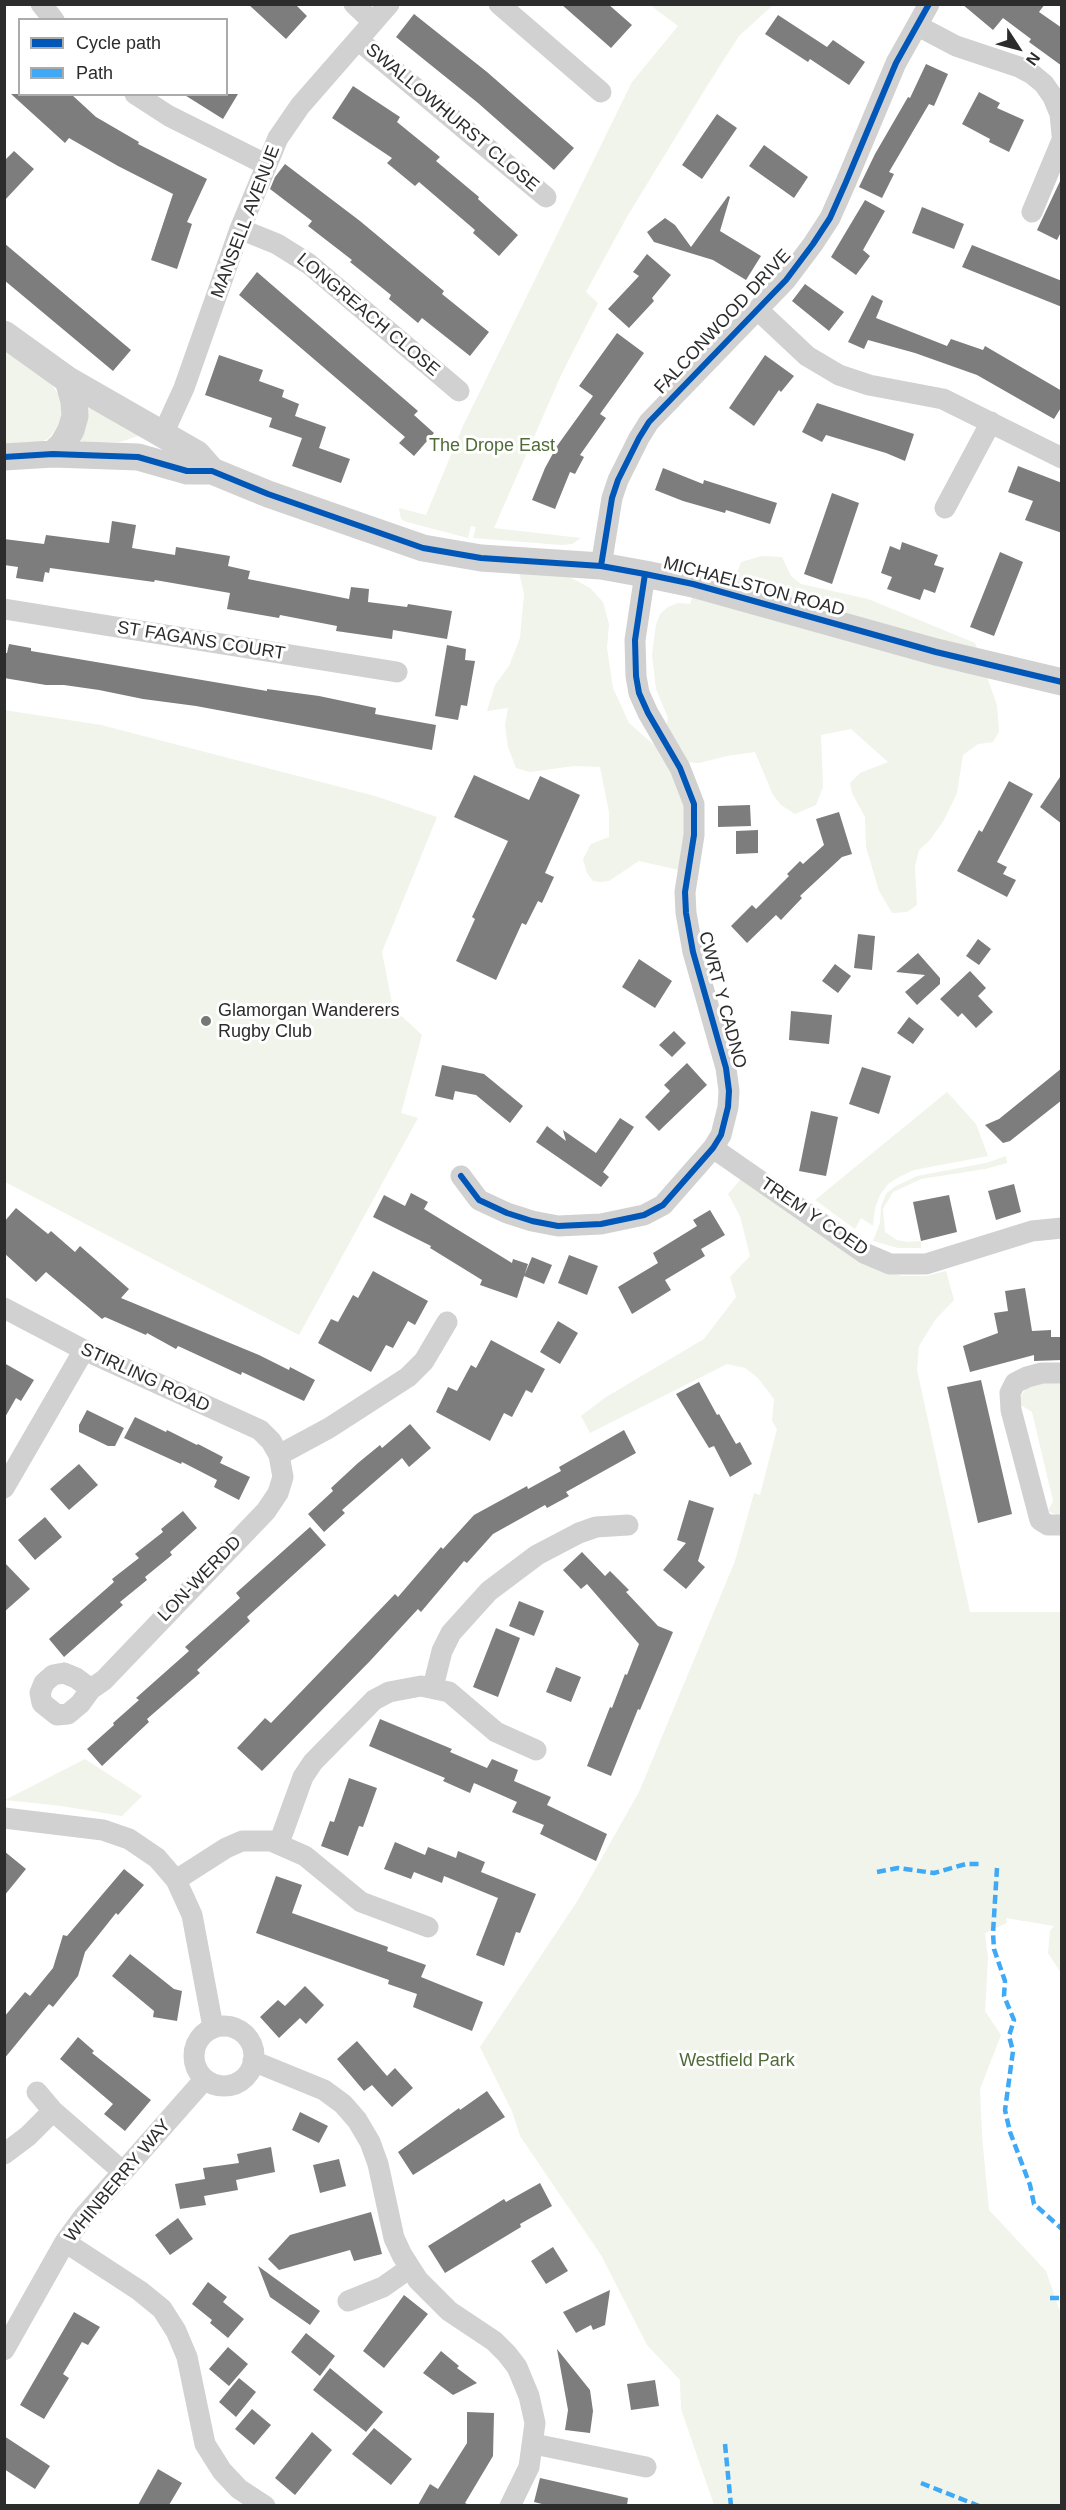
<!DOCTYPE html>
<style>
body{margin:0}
#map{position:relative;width:1066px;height:2510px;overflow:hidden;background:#fff;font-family:Arial,sans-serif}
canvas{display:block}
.frame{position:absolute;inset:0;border:6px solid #2c2c2c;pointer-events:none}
.legend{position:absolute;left:18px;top:18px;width:210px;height:78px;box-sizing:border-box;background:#fff;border:2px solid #ababab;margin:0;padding:8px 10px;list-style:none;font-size:18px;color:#2c2c2c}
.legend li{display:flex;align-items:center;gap:12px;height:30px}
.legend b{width:30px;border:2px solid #ababab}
.north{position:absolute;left:988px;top:18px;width:60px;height:60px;-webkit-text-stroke:4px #fff;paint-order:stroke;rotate:126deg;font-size:16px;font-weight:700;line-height:24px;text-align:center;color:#2c2c2c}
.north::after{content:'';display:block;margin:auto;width:21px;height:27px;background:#2c2c2c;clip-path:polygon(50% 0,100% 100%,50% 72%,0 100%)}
</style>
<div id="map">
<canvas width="1066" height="2510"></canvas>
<div class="frame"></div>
<ul class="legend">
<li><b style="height:8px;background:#0057b8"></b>Cycle path</li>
<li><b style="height:8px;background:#3fa9f5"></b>Path</li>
</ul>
<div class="north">N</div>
</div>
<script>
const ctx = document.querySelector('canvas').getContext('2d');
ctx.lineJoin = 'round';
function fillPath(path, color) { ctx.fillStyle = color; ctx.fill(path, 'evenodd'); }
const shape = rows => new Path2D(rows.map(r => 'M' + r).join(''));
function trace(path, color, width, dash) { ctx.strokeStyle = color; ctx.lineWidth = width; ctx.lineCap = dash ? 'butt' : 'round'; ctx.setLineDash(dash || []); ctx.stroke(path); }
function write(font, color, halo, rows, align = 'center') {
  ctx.font = font + ' Arial,sans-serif'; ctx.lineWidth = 6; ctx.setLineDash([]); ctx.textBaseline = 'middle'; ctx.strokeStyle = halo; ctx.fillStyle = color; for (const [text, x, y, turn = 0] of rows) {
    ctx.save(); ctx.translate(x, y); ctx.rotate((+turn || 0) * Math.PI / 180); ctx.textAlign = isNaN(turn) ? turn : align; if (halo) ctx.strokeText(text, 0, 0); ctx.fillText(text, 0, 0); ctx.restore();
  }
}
const green = shape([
 [650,5,773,5,739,36,707,86,628,215,586,292,598,303,562,373,494,528,581,538,572,544,561,545,473,538,476,527,471,526,468,538,407,522,401,519,399,508,426,515,463,426,632,82,678,26],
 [4,350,52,385,62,400,61,422,48,439,36,443,5,446],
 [86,406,139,434,138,436,120,442,84,443,81,440],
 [762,556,782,557,791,576,801,584,868,599,975,643,997,705,999,732,993,742,978,744,963,755,957,793,944,820,930,840,919,850,915,866,917,905,907,912,892,913,879,891,866,847,865,817,852,793,850,783,860,773,888,762,851,729,821,735,823,787,816,805,795,814,781,805,773,795,755,752,727,756,699,763,687,762,700,817,679,870,639,861,609,881,600,882,593,881,587,873,583,859,591,844,609,837,609,812,600,767,574,766,530,772,516,768,508,747,505,725,508,708,487,711,495,685,509,666,520,638,524,594,519,572,568,576,590,588,603,602,609,624,607,648,613,688,629,723,653,744,661,749,668,718,656,689,652,655,656,624,660,614,668,607,678,603,690,604,693,596,728,598,741,562],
 [4,710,101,725,375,796,437,817,382,952,393,1008,422,1035,401,1113,418,1118,299,1335,5,1182],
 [947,1092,976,1124,988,1156,914,1170,899,1177,888,1184,880,1195,875,1208,873,1226,861,1218,855,1229,815,1200],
 [1006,1156,1007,1163,985,1169,921,1179,893,1192,883,1209,885,1232,897,1240,908,1242,921,1241,921,1248,898,1248,873,1241,880,1223,881,1206,886,1194,894,1187,917,1176,986,1163],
 [741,1179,851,1256,873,1268,902,1276,926,1276,946,1271,954,1300,935,1320,919,1346,917,1370,970,1612,1061,1612,1061,1973,1048,1953,1050,1931,1054,1926,1006,1918,1007,1923,985,1933,988,1958,985,2011,1001,2035,980,2089,982,2136,989,2210,1046,2271,1061,2314,1061,2505,714,2505,681,2409,680,2380,647,2345,601,2255,520,2136,512,2111,480,2047,578,1900,639,1792,735,1561,754,1493,760,1495,777,1429,772,1421,774,1399,758,1378,745,1368,727,1364,590,1433,581,1416,606,1397,704,1339,736,1297,730,1277,750,1256,740,1216,728,1194],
 [1061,1380,1061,1516,1059,1516,1048,1511,1053,1501,1032,1412,1021,1405,1020,1397,1030,1384],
 [85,1759,142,1796,122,1816,61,1806,5,1800]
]);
const building = shape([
 [248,4,295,4,307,16,286,39],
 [561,4,608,4,632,25,611,48],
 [962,4,1045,4,1039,12,1062,28,1062,66,1029,42,1031,39,1003,18,993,30],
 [414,14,487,72,574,148,554,170,478,103,396,37],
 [778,15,827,47,833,40,865,62,849,85,810,59,808,62,765,34],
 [926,64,948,74,934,106,929,104,889,172,894,174,882,198,859,187,875,154,908,97,910,98],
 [353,86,400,117,397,122,440,157,436,161,479,197,478,199,518,235,499,256,473,233,475,230,419,182,415,186,387,163,392,158,332,118],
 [979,92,1000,103,997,108,1024,120,1009,152,989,142,990,139,962,124],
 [11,94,71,94,96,117,139,142,138,144,207,179,187,222,192,224,177,269,151,260,173,194,118,166,69,138,65,143],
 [183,94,238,94,223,119],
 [717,114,737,128,702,179,682,165],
 [764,145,808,177,794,198,749,166],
 [14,151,34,169,4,201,4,161],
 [285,164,360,221,444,291,442,294,489,332,470,356,422,318,418,323,389,299,391,295,350,262,352,260,308,226,312,221,270,189,275,177],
 [1062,177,1062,230,1057,240,1037,230],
 [728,196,730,197,720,231,761,256,746,280,713,260,654,242,647,232,665,218,675,225,691,247],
 [865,200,885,211,863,250,870,256,856,275,831,257],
 [922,207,964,224,954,249,912,233],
 [4,243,131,350,113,371,4,280],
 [972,245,1062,281,1062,307,962,267],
 [647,254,671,275,652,298,654,301,629,328,608,309,639,276,633,272],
 [257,272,418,411,414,415,434,433,414,456,399,443,405,437,239,295],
 [805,284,844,312,829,331,792,301],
 [872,295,883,301,876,318,947,346,951,339,983,350,985,346,1062,391,1062,406,1054,419,977,375,915,353,868,340,864,349,848,342],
 [617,333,644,353,600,414,606,418,580,455,584,457,575,474,570,472,555,509,532,500,545,468,557,446,593,396,579,386],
 [219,355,263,370,259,381,284,390,282,397,299,404,295,416,326,427,319,448,350,459,341,483,292,466,302,438,269,427,272,418,205,395],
 [765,355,794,376,781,392,779,390,754,426,729,408],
 [817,403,914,434,905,461,886,453,826,435,822,442,802,432],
 [1018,466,1062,483,1062,533,1025,520,1033,501,1008,492],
 [663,468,703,484,704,480,777,503,770,524,726,510,725,513,683,501,655,490],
 [832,493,859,503,832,584,804,574],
 [112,521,136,525,132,548,175,555,176,547,230,556,228,566,250,571,248,579,349,599,351,587,369,589,368,602,407,607,408,604,452,611,447,639,393,630,392,639,336,631,337,626,280,615,279,618,227,609,230,593,155,580,154,582,50,568,49,573,45,572,43,582,16,578,18,567,4,565,4,539,44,544,46,535,109,543],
 [902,542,938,555,934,565,944,568,935,593,924,589,920,600,887,589,892,577,881,573,890,546,900,550],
 [1000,552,1023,562,994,636,970,627],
 [9,644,31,648,31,651,267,691,267,689,319,696,376,708,375,714,436,725,432,750,196,706,143,699,99,690,64,685,46,685,4,678,4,653,7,653],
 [447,645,466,649,465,660,475,661,467,706,461,705,458,720,435,716],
 [1062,774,1062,824,1040,807],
 [474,775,529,800,540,776,580,795,545,873,554,877,542,903,538,901,526,925,522,923,496,980,456,961,475,919,472,917,508,841,454,817],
 [1009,781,1033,794,997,862,1007,867,1003,874,1016,880,1007,897,957,871,979,830,982,832],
 [750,805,751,826,718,827,718,806],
 [839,812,852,854,842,857,800,896,802,898,781,920,776,915,747,943,731,926,752,905,756,909,789,876,787,874,800,861,803,864,824,845,816,819],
 [758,830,758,853,736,854,736,831],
 [858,934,875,936,872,970,854,968],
 [978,939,991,949,979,965,966,956],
 [918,953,940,978,940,984,917,1005,905,992,925,975,896,972],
 [639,959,672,981,655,1008,622,987],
 [835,964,851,976,838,993,822,981],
 [970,971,986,988,978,996,993,1012,976,1028,962,1013,958,1017,940,999],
 [791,1011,832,1015,829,1044,789,1040],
 [909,1017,924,1029,913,1044,897,1033],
 [674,1031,686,1043,672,1057,659,1045],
 [687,1063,707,1085,659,1131,645,1117,670,1091,664,1085],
 [442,1065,484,1074,523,1106,510,1123,476,1095,455,1091,453,1100,435,1096],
 [862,1067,891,1076,879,1114,849,1104],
 [1062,1068,1062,1100,1010,1141,1003,1143,985,1125,999,1119],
 [811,1111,838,1117,826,1176,799,1171],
 [620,1118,634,1127,603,1172,609,1177,601,1187,536,1142,547,1126,566,1141,563,1130,596,1153],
 [1014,1184,1021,1212,996,1220,988,1191],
 [411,1193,428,1202,424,1209,512,1263,513,1259,528,1264,517,1298,480,1285,482,1280,430,1248,431,1246,373,1217,384,1195,405,1206],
 [949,1195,957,1232,921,1241,913,1202],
 [16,1208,48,1234,51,1231,75,1252,80,1246,129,1289,121,1298,259,1355,289,1370,290,1367,315,1380,304,1401,242,1372,241,1375,178,1346,176,1349,147,1333,146,1335,105,1317,102,1319,46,1272,36,1282,4,1253,4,1222],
 [710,1210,725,1235,701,1249,705,1256,665,1280,671,1290,632,1314,618,1287,658,1263,653,1253,697,1226,693,1220],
 [569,1255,598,1266,587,1295,558,1283],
 [532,1257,552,1265,544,1284,524,1276],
 [373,1271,428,1301,415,1325,408,1321,393,1348,386,1345,371,1372,318,1343,331,1319,338,1322,353,1295,358,1298],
 [1025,1288,1032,1331,1051,1330,1051,1337,1062,1337,1062,1360,1034,1361,1034,1355,970,1372,963,1346,998,1333,994,1313,1008,1311,1005,1291],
 [558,1321,578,1333,560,1364,540,1352],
 [491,1340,545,1369,532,1393,526,1390,512,1417,504,1413,490,1441,436,1412,448,1387,457,1391,471,1365,476,1368],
 [4,1363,34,1380,21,1401,16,1398,4,1419],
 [981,1380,1012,1514,978,1523,947,1387],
 [699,1382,717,1415,719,1414,736,1444,740,1442,752,1464,730,1477,714,1446,709,1448,676,1394],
 [87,1410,124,1428,115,1446,108,1446,79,1432,79,1425],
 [135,1417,166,1432,167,1430,197,1445,198,1444,223,1457,220,1463,250,1477,239,1500,214,1487,217,1480,182,1462,181,1464,124,1438],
 [410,1424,431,1448,409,1467,402,1458,342,1510,345,1513,324,1532,308,1514,333,1491,331,1488,358,1463,380,1445,382,1448],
 [624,1430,636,1453,566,1492,569,1496,547,1508,545,1505,493,1534,467,1563,464,1561,421,1612,418,1609,370,1661,262,1771,237,1748,265,1718,271,1723,395,1594,398,1597,441,1547,443,1549,474,1515,527,1486,528,1489,561,1471,559,1467],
 [79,1464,98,1485,69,1510,50,1489],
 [689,1500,714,1508,698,1561,705,1567,686,1589,663,1570,686,1543,677,1540],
 [183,1511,197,1528,170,1552,172,1555,145,1577,147,1580,120,1602,123,1605,64,1657,49,1639,114,1582,112,1579,139,1558,135,1554,163,1532,161,1529],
 [45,1517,62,1537,35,1560,18,1540],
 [310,1527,326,1545,247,1617,250,1621,197,1670,200,1673,147,1719,149,1722,102,1766,87,1749,114,1725,113,1723,139,1700,136,1698,189,1651,185,1647,240,1598,236,1593],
 [582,1552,605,1576,610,1571,629,1590,626,1592,658,1626,673,1632,640,1710,638,1709,611,1776,587,1766,610,1707,612,1708,625,1674,627,1675,639,1644,587,1584,581,1589,563,1570],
 [4,1562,30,1589,4,1612],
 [519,1601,544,1611,534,1636,509,1626],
 [496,1628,520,1638,498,1697,473,1687],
 [556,1667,581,1677,571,1702,546,1692],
 [380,1719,452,1749,450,1752,487,1768,492,1759,518,1770,514,1781,551,1797,547,1805,607,1834,596,1861,540,1834,544,1825,512,1812,517,1802,474,1783,470,1793,443,1781,445,1778,369,1746],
 [349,1778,377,1788,363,1827,359,1826,348,1856,321,1846,330,1821,334,1822],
 [395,1842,425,1855,428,1847,456,1858,458,1851,485,1862,481,1872,536,1894,520,1933,516,1932,504,1966,476,1955,498,1898,444,1876,442,1883,414,1872,411,1879,384,1869],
 [4,1851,26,1869,4,1896],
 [124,1869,144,1885,118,1915,116,1913,85,1952,78,1976,53,2007,49,2004,4,2059,4,2017,25,1992,30,1996,53,1968,63,1935,67,1936],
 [276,1876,302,1885,292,1913,388,1947,387,1951,426,1965,421,1977,483,2002,472,2031,413,2007,417,1994,388,1984,389,1980,256,1933],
 [130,1954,174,1989,182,1991,177,2021,153,2017,154,2011,112,1976],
 [305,1986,324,2005,306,2024,300,2018,279,2038,260,2017,278,2000,285,2006],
 [78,2037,94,2051,92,2053,151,2100,125,2131,104,2114,113,2104,60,2059],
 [357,2041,387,2076,395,2068,413,2088,392,2107,372,2085,364,2091,337,2059],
 [487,2091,505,2117,413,2175,398,2152,459,2108,460,2110],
 [300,2112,328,2126,319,2143,292,2130],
 [271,2147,275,2172,236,2180,238,2190,204,2196,206,2205,180,2209,175,2184,205,2179,203,2168,239,2163,237,2154],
 [339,2159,346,2186,320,2193,313,2165],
 [540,2183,552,2206,520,2224,521,2227,445,2273,428,2246,504,2199,506,2202],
 [371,2212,382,2254,354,2261,350,2250,279,2270,268,2259,290,2235],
 [178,2218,193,2239,170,2255,155,2235],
 [553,2247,568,2271,546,2284,531,2261],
 [258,2266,320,2311,310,2325,270,2297],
 [208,2282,227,2297,223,2302,244,2319,228,2338,210,2323,212,2320,192,2304],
 [610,2290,605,2325,593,2330,591,2325,576,2333,563,2312],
 [404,2295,428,2314,384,2368,363,2351],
 [74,2312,100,2327,88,2345,82,2342,63,2374,69,2378,44,2419,20,2405],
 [306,2333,335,2356,320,2376,291,2352],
 [228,2347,248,2364,229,2386,209,2369],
 [557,2349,590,2390,593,2411,590,2433,565,2430,568,2410],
 [441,2351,459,2366,457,2368,477,2383,453,2395,423,2373],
 [330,2368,383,2412,366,2432,313,2390],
 [239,2378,256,2392,236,2417,219,2402],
 [655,2380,659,2406,631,2410,627,2384],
 [252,2409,271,2425,254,2445,235,2429],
 [467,2412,494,2413,493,2456,465,2503,469,2505,418,2505,430,2484,438,2489,467,2443],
 [374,2428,412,2459,391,2485,352,2454],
 [312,2432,332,2450,295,2495,275,2478],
 [4,2436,50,2466,35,2489,4,2469],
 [158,2469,182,2483,169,2505,138,2505],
 [540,2478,628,2498,627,2505,546,2505,534,2502]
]);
const minor = shape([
 [41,4,54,20],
 [354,4,373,22],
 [499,4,601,92],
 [918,26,956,46,1019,67,1032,74,1044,84,1053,97,1060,114,1062,135],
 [358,40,546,197],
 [135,94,169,116,265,164],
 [1032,212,1062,140],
 [240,229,277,244,309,264,459,391],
 [758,310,807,356,839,375,869,385,943,399,1062,458],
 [163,434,184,388,240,229,278,138,300,106,389,4],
 [945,508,991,422],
 [601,566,612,498,618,480,639,438,649,422,786,280,813,244,830,218,846,182,896,63,929,4],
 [4,609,397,672],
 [713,1148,864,1253,890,1264,926,1264,1032,1231,1062,1228],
 [461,1176,479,1200,507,1213,532,1221,558,1226,601,1224,644,1215,663,1205,713,1148,721,1135,728,1107,729,1091,726,1068,693,952,686,913,685,892,694,835,694,804,680,768,648,713,639,693,636,676,635,640,645,574],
 [4,1308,84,1350,260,1430,271,1441,279,1455,283,1477,278,1493,266,1511,104,1680,91,1689],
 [1062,1373,1042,1373,1027,1377,1015,1383,1010,1393,1011,1410,1040,1520,1048,1525,1062,1525],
 [279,1455,329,1428,408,1377,424,1361,447,1322],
 [4,1488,84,1350],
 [64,1673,76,1678,91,1689,80,1704,68,1714,57,1715,42,1703,40,1693,44,1683,53,1675,64,1673],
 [433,1687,442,1651,451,1633,489,1591,537,1555,579,1533,596,1527,628,1525],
 [4,1818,103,1830,129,1839,157,1858,176,1880,192,1915,213,2027],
 [279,1843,303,1777,313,1762,374,1700,389,1692,421,1686,449,1692,496,1732,536,1750],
 [176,1880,226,1848,242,1841,271,1841,305,1856,361,1902,428,1927],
 '194 2056a30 30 0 1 1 60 0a30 30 0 1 1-60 0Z',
 [253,2061,324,2090,343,2104,357,2120,370,2142,378,2164,394,2238,402,2255,418,2280,449,2311,494,2341,507,2354,517,2367,529,2396,535,2423,529,2467,510,2506],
 [37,2092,53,2111],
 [4,2154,28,2136,53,2111,122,2171],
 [65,2242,140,2291,162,2309,176,2331,187,2357,205,2444,222,2471,239,2489,265,2506],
 [348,2301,383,2287,410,2268],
 [4,2350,65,2242,84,2216,204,2080],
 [534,2444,646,2467]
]);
const tertiary = shape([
 [4,334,68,380,197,454,212,471],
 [53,454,63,444,71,430,75,416,74,401,68,380],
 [4,457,53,454,138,457,187,471,212,471,268,494,423,548,481,558,601,566,645,574,693,584,936,652,1062,682]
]);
const quiet = shape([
 [997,1868,993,1933,994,1949,1005,1981,1004,1996,1014,2020,1009,2036,1013,2051,1005,2110,1010,2132,1030,2185,1034,2204,1062,2229],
 [877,1872,898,1868,934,1873,966,1864,980,1864],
 [1050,2298,1062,2298],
 [725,2444,731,2506],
 [921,2483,979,2506]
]);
const cycleway = shape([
 [4,457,53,454,138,457,187,471,212,471,268,494,423,548,481,558,601,566,645,574,693,584,936,652,1062,682],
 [601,566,612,498,618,480,639,438,649,422,786,280,813,244,830,218,846,182,896,63,929,4],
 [461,1176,479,1200,507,1213,532,1221,558,1226,601,1224,644,1215,663,1205,713,1148,721,1135,728,1107,729,1091,726,1068,693,952,686,913,685,892,694,835,694,804,680,768,648,713,639,693,636,676,635,640,645,574]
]);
const markers = [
 [206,1021,6,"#767676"]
];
const streetNames = [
 ["SWALLOWHURST CLOSE",452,118,40],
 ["MANSELL AVENUE",246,222,-69],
 ["LONGREACH CLOSE",368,315,40],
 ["FALCONWOOD DRIVE",723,322,-47],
 ["MICHAELSTON ROAD",754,587,15],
 ["ST FAGANS COURT",201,641,9],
 ["CWRT Y CADNO",722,1000,75],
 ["TREM Y COED",814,1217,34],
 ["STIRLING ROAD",145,1378,25],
 ["LON-WERDD",200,1579,-46],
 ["WHINBERRY WAY",118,2181,-50]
];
const parkNames = [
 ["The Drope East",492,446],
 ["Westfield Park",737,2061]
];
const poiNames = [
 ["Glamorgan Wanderers",218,1011],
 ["Rugby Club",218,1032]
];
fillPath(green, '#f0f4ea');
fillPath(building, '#7d7d7d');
trace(minor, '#d1d1d1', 21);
trace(tertiary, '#d1d1d1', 27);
trace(quiet, '#3fa9f5', 4.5, [9, 4.5]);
trace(cycleway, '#0057b8', 6);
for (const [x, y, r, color] of markers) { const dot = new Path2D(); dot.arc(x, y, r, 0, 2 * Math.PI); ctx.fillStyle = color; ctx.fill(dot); trace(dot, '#fff', 2); }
write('18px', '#2c2c2c', '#fff', streetNames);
write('18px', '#4f6b37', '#fff', parkNames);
write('18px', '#2c2c2c', '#fff', poiNames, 'left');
</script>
